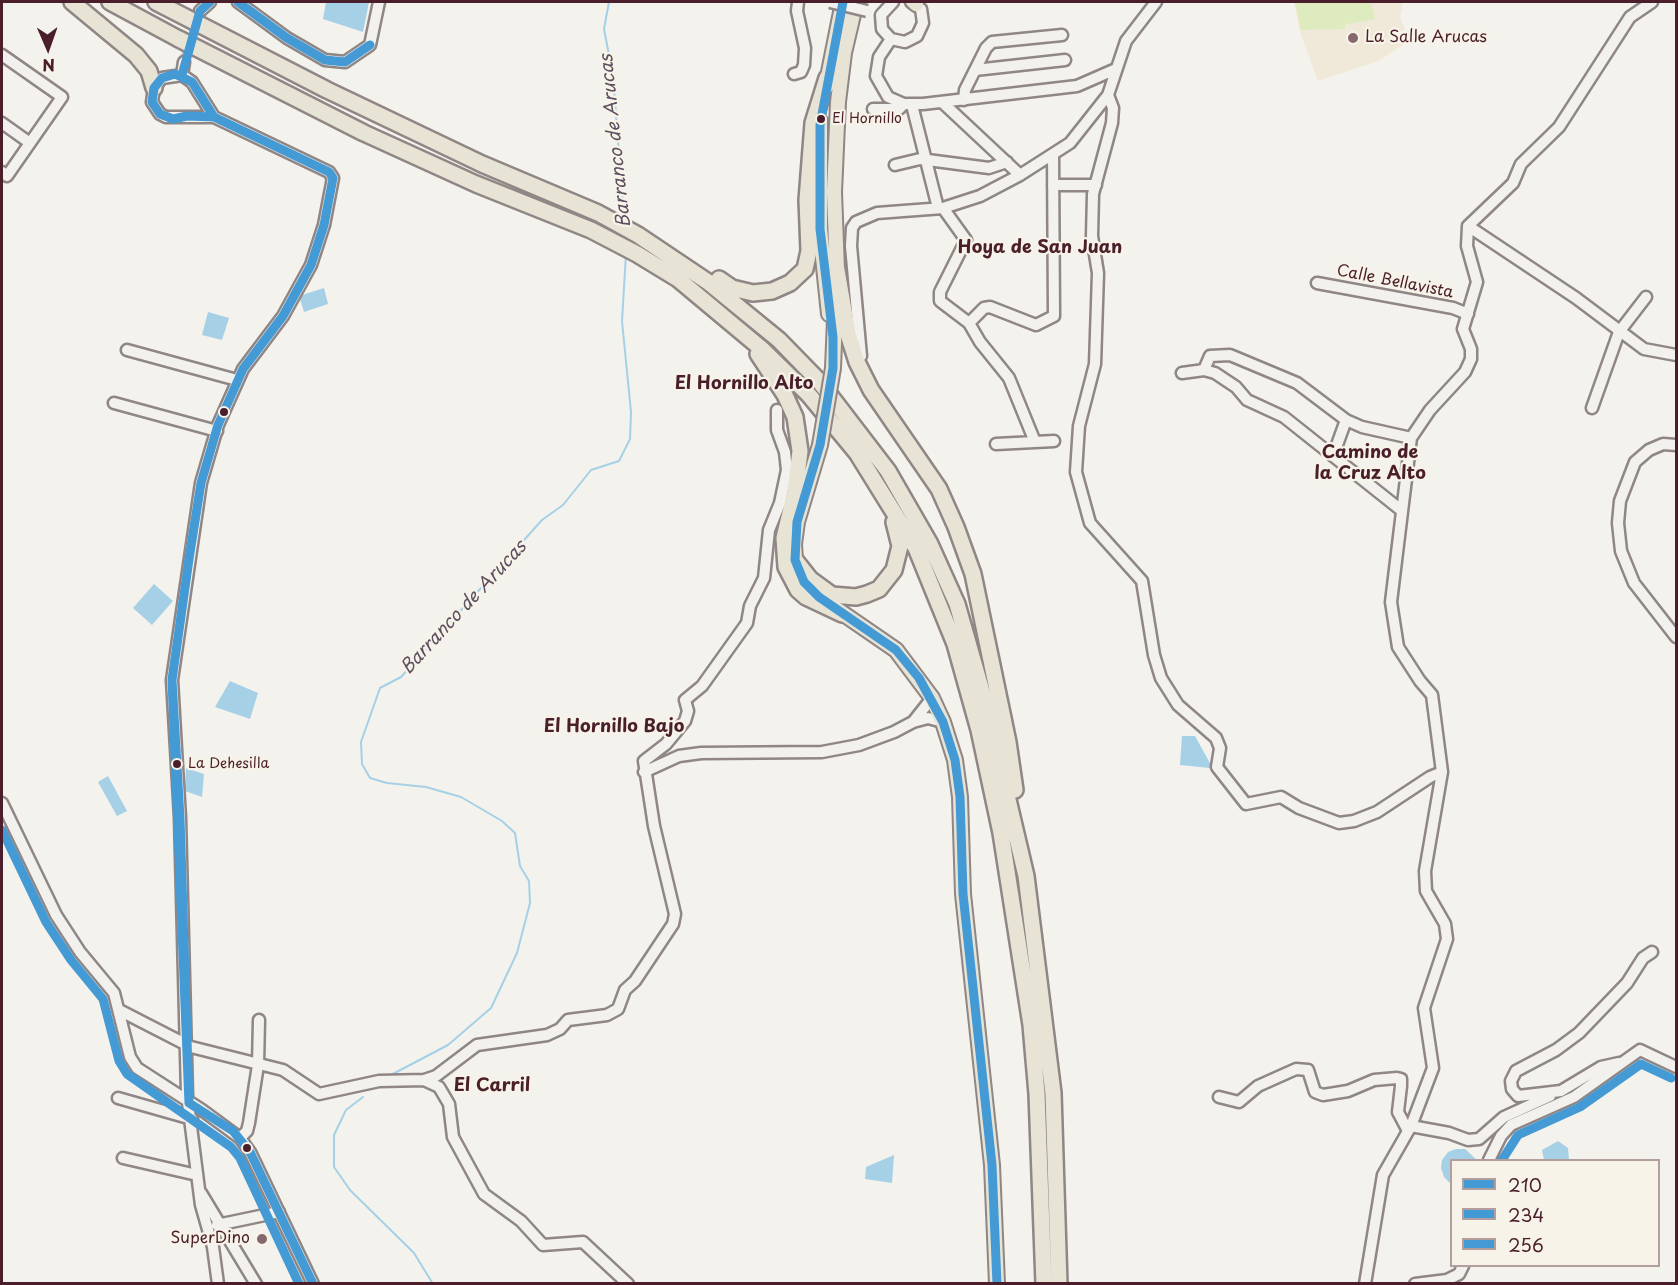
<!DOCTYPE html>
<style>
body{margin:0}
#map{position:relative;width:1678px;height:1285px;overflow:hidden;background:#f4f2ec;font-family:"Playpen Sans",sans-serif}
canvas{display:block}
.frame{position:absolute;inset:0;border:3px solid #4a1f2b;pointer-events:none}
.legend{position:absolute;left:1450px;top:1159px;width:210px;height:108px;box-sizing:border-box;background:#f7f3e8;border:2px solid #b29e9c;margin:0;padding:8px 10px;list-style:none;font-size:18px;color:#4a1f2b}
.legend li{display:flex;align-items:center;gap:12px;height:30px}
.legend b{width:30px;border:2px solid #b29e9c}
.north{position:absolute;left:18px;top:18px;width:60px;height:60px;-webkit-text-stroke:4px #f7f3e8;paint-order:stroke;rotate:178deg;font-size:16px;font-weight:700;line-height:24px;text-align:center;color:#4a1f2b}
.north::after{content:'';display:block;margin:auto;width:21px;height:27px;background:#4a1f2b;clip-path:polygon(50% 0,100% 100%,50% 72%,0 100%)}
</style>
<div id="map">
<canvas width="1678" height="1285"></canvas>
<div class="frame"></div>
<ul class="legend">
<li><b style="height:8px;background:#449ad5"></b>210</li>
<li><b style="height:8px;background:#449ad5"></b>234</li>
<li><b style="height:8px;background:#449ad5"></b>256</li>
</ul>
<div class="north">N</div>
</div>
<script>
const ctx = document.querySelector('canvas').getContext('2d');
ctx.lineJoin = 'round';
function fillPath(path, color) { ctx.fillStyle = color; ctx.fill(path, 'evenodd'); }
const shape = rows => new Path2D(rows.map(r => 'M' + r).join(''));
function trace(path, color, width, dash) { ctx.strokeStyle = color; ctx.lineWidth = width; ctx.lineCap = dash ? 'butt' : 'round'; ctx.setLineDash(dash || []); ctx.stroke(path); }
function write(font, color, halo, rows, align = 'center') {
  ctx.font = font + ' "Playpen Sans",sans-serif'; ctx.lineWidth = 4.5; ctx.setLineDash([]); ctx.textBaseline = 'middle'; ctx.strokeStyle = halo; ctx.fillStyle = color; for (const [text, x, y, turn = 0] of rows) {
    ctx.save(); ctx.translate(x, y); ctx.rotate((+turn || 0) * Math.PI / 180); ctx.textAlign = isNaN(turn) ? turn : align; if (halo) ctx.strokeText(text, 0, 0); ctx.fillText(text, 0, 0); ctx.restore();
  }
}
const built = shape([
 [1294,2,1403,2,1400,18,1405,29,1400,32,1406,43,1378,61,1318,81,1300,32]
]);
const green = shape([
 [1295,2,1371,2,1375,19,1345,25,1345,29,1301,30]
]);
const water = shape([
 [326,2,369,2,363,32,323,19],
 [324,288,328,304,304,312,299,296],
 [208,312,229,318,222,340,202,335],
 [154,584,173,601,152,625,133,608],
 [230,681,258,693,250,719,215,707],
 [1182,736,1195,736,1211,765,1210,768,1180,765],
 [186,768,204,774,202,797,185,791],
 [108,776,127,811,117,816,98,782],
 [1558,1141,1568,1148,1569,1160,1544,1160,1542,1150],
 [1456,1149,1465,1149,1477,1160,1452,1160,1451,1184,1444,1177,1441,1168,1442,1160,1448,1152],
 [894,1155,892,1183,865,1179,866,1167]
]);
const stream = shape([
 [609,2,604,29,613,76,624,219],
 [389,1076,448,1045,491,1008,517,953,530,903,529,881,520,866,515,833,502,821,461,797,426,787,387,783,370,778,362,764,361,742,380,688,401,677,542,520,563,505,591,470,619,461,630,439,631,412,622,321,626,254],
 [363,1097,346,1110,334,1135,334,1167,350,1190,414,1253,433,1284]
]);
const minorTunnel = shape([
 [184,62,199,16]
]);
const minor = shape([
 [238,2,287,38,325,60,345,62,370,45,379,2],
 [893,2,881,15,882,29,891,39,905,42,917,36,923,23,921,9,911,2],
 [200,11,210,2],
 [891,39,879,57,876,76,888,97,904,104,923,104,1077,86,1116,69],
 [2,55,62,97,7,176,2,172],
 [975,70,1065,60],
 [794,74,801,72,804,65,805,48,797,11,798,2],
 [182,75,184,62],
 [1108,95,1113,108,1112,123,1093,194,1092,236,1098,273,1095,364,1079,426,1076,472,1090,523,1142,581,1154,655,1161,678,1178,705,1216,738,1220,748,1217,767,1246,804,1281,797,1299,808,1339,823,1354,821,1377,812,1430,777,1442,772],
 [964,100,965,90,986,48,992,42,1062,35],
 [942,102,1020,175],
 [912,105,938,208],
 [873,109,899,109,904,104],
 [214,117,192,82,182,75,162,78,154,88,152,102,160,114,166,117,214,117,329,172,333,178,324,225,311,265,283,316,243,369,218,425,201,483,172,680,180,818,187,1095,201,1205,213,1247,218,1284],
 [2,123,30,143],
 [895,165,920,159,989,168,1007,162],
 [1053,185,1096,185],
 [943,208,966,240,940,292,940,301,969,323,980,342,1009,378,1035,442],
 [1468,226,1576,298,1644,349,1676,355],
 [1317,283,1453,308,1468,314],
 [969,323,984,308,990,307,1036,325,1054,316,1053,154],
 [127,350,237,380],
 [861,356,851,246,852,228,856,222,877,213,943,208,980,196,1020,175,1070,143,1108,95,1126,41,1156,2],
 [1204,370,1210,356,1230,355,1297,383,1346,420,1362,427,1411,438],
 [1182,373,1204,370,1215,373,1236,387,1247,400,1284,417,1401,510],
 [114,403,217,431],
 [1592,408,1619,332,1646,297],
 [996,444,1054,441],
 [1676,445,1663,444,1649,450,1635,462,1620,501,1618,523,1621,551,1634,583,1676,637],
 [1333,456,1346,420],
 [913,722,928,718,943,722],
 [644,772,679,756,701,753,822,752,859,745,894,732,913,722,932,698],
 [2,803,56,915,80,952,114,993,130,1057,137,1068,202,1110,240,1138,250,1152,313,1284],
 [119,1010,191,1047,283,1070,319,1094,379,1081,424,1080,439,1087,449,1104,453,1137,484,1194,521,1221,543,1245,583,1242,628,1284],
 [1619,1063,1601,1067,1561,1091,1518,1096,1512,1089,1511,1081,1516,1071,1556,1050,1579,1033,1627,983,1643,958,1652,952],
 [424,1080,436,1076,477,1045,547,1035,560,1029,568,1020,607,1015,618,1009,625,990,635,981,673,924,675,914,654,826,644,761,666,744,685,721,688,711,685,700,702,686,747,623,750,606,764,578,769,530,780,503,787,470,785,452,777,430,777,410],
 [1219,1097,1239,1102,1258,1086,1296,1069,1308,1070,1315,1092,1323,1095,1348,1091,1374,1080,1397,1078,1401,1079,1401,1086,1398,1112,1408,1131],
 [118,1098,192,1119],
 [1411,1126,1449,1133,1468,1140,1479,1139,1504,1117,1550,1096],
 [240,1138,247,1131,249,1123,258,1065,259,1020],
 [123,1158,197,1175],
 [1489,1160,1501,1136,1511,1125,1574,1097,1640,1050,1676,1067],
 [201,1193,256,1284],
 [217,1225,279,1212],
 [1365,1284,1383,1175,1411,1126,1433,1068,1424,1008,1447,939,1445,924,1426,891,1425,871,1442,772,1432,695,1420,681,1398,647,1391,602,1411,438,1430,410,1465,372,1471,359,1471,349,1463,329,1477,282,1467,246,1468,226,1513,183,1521,164,1559,127,1630,17,1652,2],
 [1415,1284,1447,1280,1459,1274,1463,1266]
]);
const major = shape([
 [914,2,916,4],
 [826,87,843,2],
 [820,121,820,229,829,314],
 [833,368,837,270,834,192,838,102,844,53,856,2],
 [820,445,797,522,794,544,795,560,804,582,819,597,896,650,932,698,943,722,955,760,960,797,963,894,992,1165,997,1284]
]);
const highway = shape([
 [72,2,136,55,149,71,154,88],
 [110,2,177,38,364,133,476,184,591,230,637,254,678,279,763,350,809,395,857,453,916,548,955,644,979,730,1001,833,1031,1025,1037,1094,1044,1284],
 [156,2,327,90,482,164,598,213,638,235,708,282,779,340,819,381,888,471,930,544,957,604,985,702,1026,876,1053,1093,1059,1284],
 [837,270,848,334,857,362,871,390,939,489,956,527,973,574,1008,742,1015,790],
 [719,279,732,288,753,293,772,291,790,283,805,269,809,251,807,200,813,123,827,78],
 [758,354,785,395,795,417,800,451,795,492,784,538,786,567,798,590,806,597,842,614],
 [795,560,810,579,832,595,856,597,867,594,879,589,894,570,900,546,894,522]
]);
const minorBridge = shape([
 [830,2,867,11]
]);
const majorBridge = shape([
 [820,445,833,368]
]);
const bus1 = shape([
 [238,2,287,38,325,60,345,62,370,45],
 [175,74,192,82,214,117,187,116,173,119,160,114,152,102,154,88,162,78,175,74],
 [182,75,200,11,210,2],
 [214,117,329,172,333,178],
 [324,225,333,178],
 [324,225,333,178],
 [283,316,311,265,324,225],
 [243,369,283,316],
 [243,369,283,316],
 [218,425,243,369],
 [218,425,243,369],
 [201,483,218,425],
 [201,483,218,425],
 [189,559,201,483],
 [172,680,180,818,189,1103,172,680],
 [172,680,189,559],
 [172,680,189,559],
 [189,1103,233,1131,250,1152,313,1284]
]);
const bus2 = shape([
 [843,2,820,125,820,229,833,337,833,368,820,445,797,522,795,560,804,582,819,597,896,650,919,678,943,722,955,760,960,797,963,894,992,1165,997,1284]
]);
const bus3 = shape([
 [2,830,46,922,71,960,103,999,119,1061,127,1074,231,1147,240,1158,299,1284],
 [1502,1160,1518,1135,1580,1107,1641,1064,1671,1078]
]);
const markers = [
 [1353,38,6,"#86696f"],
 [821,119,5,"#4a1f2b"],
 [224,412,5,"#4a1f2b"],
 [177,764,5,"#4a1f2b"],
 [247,1148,5,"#4a1f2b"],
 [262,1239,6,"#86696f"]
];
const busNames = [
 ["El Hornillo",832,119],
 ["La Dehesilla",188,764]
];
const poiNames = [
 ["La Salle Arucas",1365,38],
 ["SuperDino",250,1239,"right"]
];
const streetNames = [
 ["Calle Bellavista",1395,282,11]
];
const waterNames = [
 ["Barranco de Arucas",616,141,-96],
 ["Barranco de Arucas",464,608,-47]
];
const neighbourhoodNames = [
 ["Hoya de San Juan",1040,248],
 ["El Hornillo Alto",744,384],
 ["Camino de",1370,453],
 ["la Cruz Alto",1370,474],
 ["El Hornillo Bajo",614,727],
 ["El Carril",492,1086]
];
fillPath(built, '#f0e9da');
fillPath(green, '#deebbf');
fillPath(water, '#a5d0e6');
trace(stream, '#a5d0e6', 2);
trace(minorTunnel, '#d2c8c5', 10, [10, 5]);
trace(minor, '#8f8685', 15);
trace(major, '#8f8685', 18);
trace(highway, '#8f8685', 20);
trace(minor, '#f2f1ed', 10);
trace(major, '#e7e4d5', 14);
trace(highway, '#e7e4d5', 15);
trace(minorBridge, '#8f8685', 15, []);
trace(majorBridge, '#8f8685', 18, []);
trace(minorBridge, '#f2f1ed', 10);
trace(majorBridge, '#e7e4d5', 14);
trace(bus1, '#449ad5', 9);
trace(bus2, '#449ad5', 9);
trace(bus3, '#449ad5', 9);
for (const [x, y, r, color] of markers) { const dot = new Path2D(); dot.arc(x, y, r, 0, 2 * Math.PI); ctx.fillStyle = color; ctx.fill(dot); trace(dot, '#f7f3e8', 2); }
write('14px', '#4a1f2b', '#f7f3e8', busNames, 'left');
write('16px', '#4a1f2b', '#f7f3e8', poiNames, 'left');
write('16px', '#4a1f2b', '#f7f3e8', streetNames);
write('italic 18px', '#5b5062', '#f7f3e8', waterNames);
write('bold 18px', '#4a1f2b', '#f7f3e8', neighbourhoodNames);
</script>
